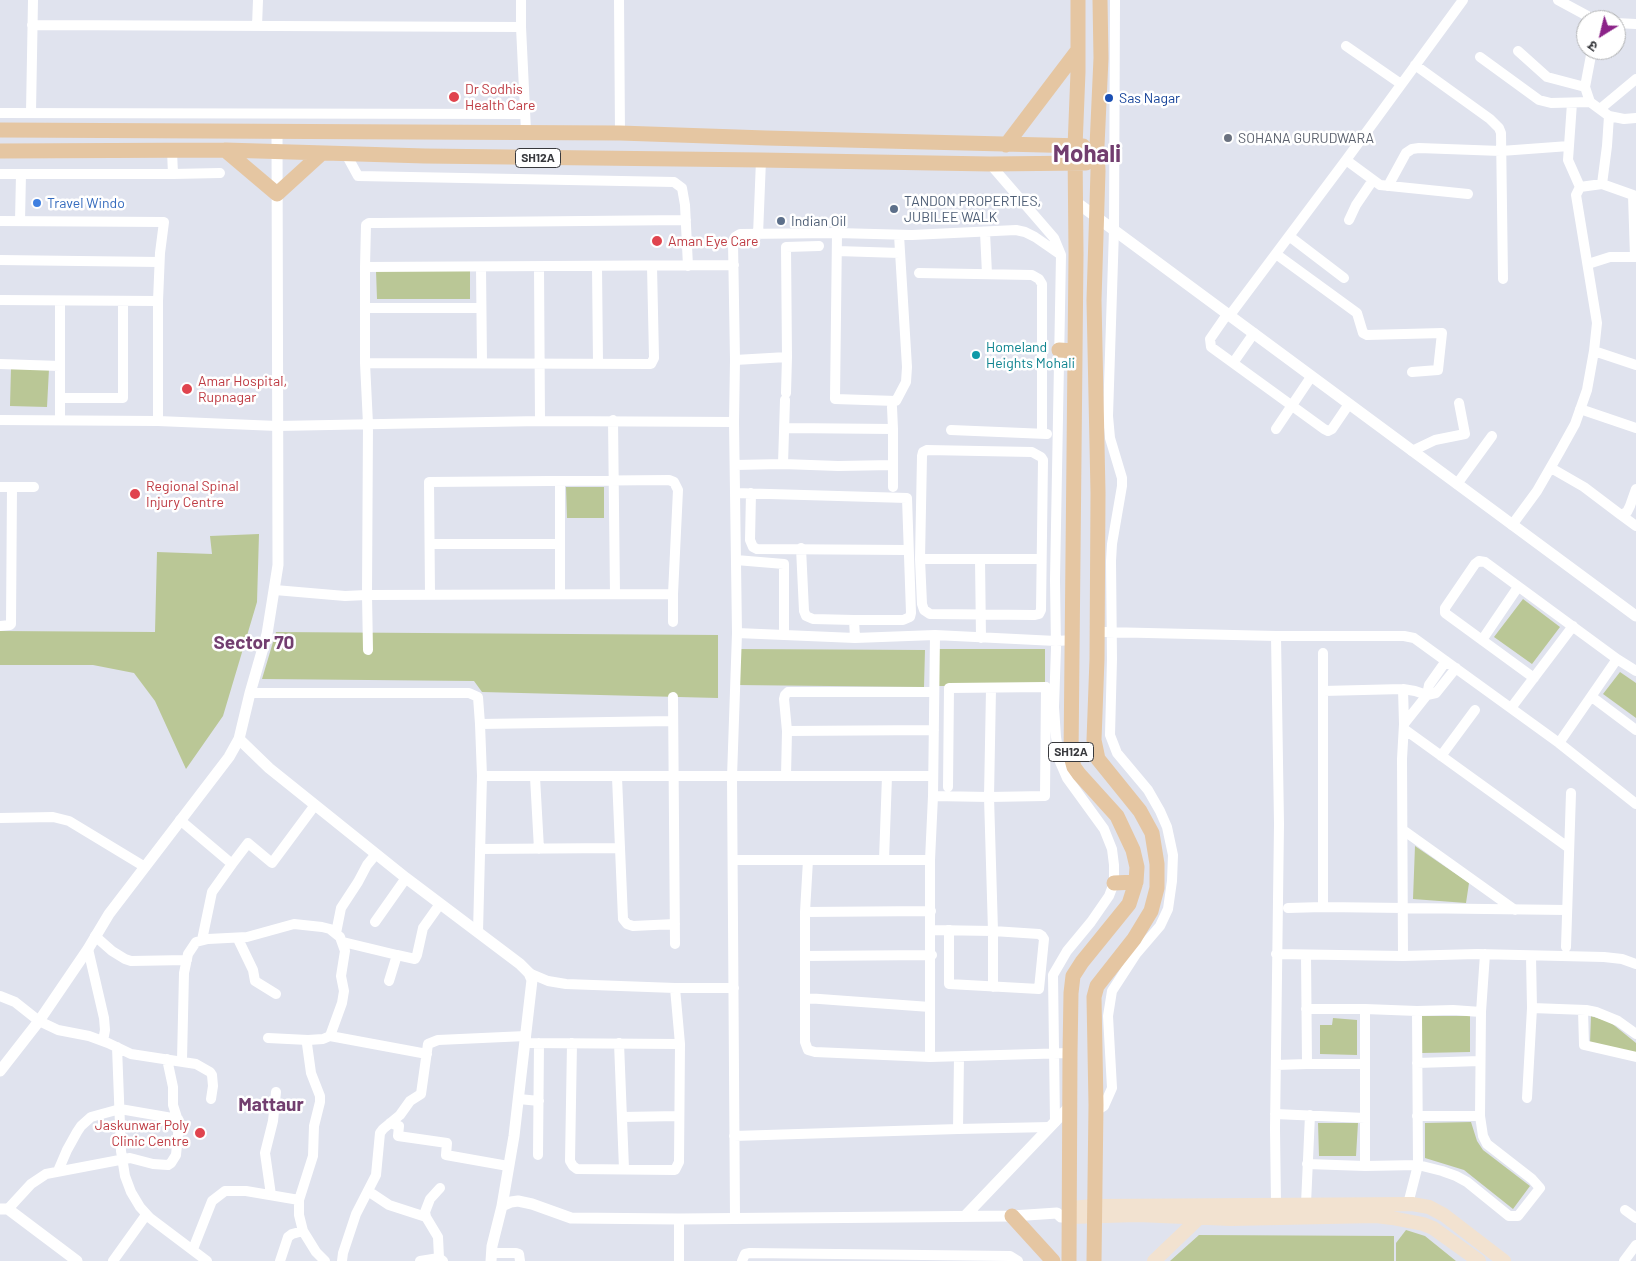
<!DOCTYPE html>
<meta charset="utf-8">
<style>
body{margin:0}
#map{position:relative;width:1636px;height:1261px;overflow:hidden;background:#e0e3ee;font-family:Barlow,"Noto Sans Devanagari",sans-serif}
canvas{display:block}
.north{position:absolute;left:1576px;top:10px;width:50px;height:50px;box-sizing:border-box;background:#fff;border:1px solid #afb0b1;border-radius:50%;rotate:216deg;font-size:14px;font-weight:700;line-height:20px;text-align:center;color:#38393d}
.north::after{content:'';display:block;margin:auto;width:18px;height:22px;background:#8b2388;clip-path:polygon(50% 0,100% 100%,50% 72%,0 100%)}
</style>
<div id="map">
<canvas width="1636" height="1261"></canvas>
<div class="north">उ</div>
</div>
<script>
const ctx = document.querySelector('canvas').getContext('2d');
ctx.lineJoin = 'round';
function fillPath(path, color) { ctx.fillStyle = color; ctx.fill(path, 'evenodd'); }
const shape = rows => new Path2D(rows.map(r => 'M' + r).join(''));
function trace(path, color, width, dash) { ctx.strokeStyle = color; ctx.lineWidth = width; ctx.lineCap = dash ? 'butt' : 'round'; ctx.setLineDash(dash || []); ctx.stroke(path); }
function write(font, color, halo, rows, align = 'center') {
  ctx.font = font + ' Barlow,sans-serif'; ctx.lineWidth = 5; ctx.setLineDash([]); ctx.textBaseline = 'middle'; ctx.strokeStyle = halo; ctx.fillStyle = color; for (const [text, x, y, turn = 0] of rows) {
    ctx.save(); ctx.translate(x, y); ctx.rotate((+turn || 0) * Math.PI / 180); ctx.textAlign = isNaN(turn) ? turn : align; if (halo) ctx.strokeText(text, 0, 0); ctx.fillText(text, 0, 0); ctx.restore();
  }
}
const green = shape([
 [376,271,470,271,470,299,377,299],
 [11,368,49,369,47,407,10,406],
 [566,487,604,487,604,518,567,518],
 [259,534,257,602,223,716,186,769,155,701,134,673,93,665,0,665,0,631,155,632,157,552,212,554,210,536],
 [1523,599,1560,627,1532,664,1494,637],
 [276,632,718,635,718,698,482,692,474,681,262,679],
 [736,649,925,650,924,687,736,685],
 [936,649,1045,649,1045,686,936,686],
 [1620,672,1636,683,1636,718,1603,694],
 [1415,846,1469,883,1466,903,1413,899],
 [1422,1016,1470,1016,1470,1052,1422,1053],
 [1591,1016,1610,1022,1636,1043,1636,1053,1590,1044],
 [1333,1018,1357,1020,1357,1055,1320,1054,1320,1025,1332,1025],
 [1471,1122,1477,1141,1483,1150,1530,1186,1513,1209,1464,1170,1425,1158,1425,1123],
 [1318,1123,1358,1123,1356,1156,1319,1156],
 [1406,1230,1425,1236,1456,1261,1396,1261,1396,1243],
 [1199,1235,1394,1236,1394,1261,1170,1261]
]);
const minor = shape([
 [521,0,521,27,526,131],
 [619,0,620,133],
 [1558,0,1595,20],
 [1616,23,1636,24],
 [32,25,521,27],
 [257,26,258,0],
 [1346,46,1401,84],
 [1592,50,1585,87,1590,102,1609,116,1624,119,1636,118],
 [1518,51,1547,77,1585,87],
 [1480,57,1539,100,1551,103,1590,102],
 [1415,65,1490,119,1499,128,1501,133,1503,279],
 [1572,103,1568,160,1580,187],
 [1600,109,1636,79],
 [31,112,33,0],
 [0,113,525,114],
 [346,154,358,176,674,182,682,188,685,205,688,266],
 [1346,160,1380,185,1468,194],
 [990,164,1054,238,1061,255,1055,580,1056,648,1054,707,1056,737,1060,762,1067,778,1104,829,1112,849,1114,865,1114,883,1109,896,1091,922,1067,951,1053,975,1055,1122],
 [0,174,173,174,172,151],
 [173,174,220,173],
 [1602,184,1633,195,1635,257],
 [1388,186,1406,153,1412,149,1419,148,1501,151,1569,146],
 [1349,220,1356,205,1373,180],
 [0,221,164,222,160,253,158,301,158,421],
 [20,221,21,174],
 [985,232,987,274],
 [837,233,835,399,896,401,906,382,907,367,899,235],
 [758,235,761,160],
 [1289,236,1344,278],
 [837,251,900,253],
 [1276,254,1357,313,1363,333,1367,335,1442,333,1438,370,1412,372],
 [0,260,159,262],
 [1588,264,1610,257,1636,257],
 [597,266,598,363],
 [365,267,734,265],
 [481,267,482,363],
 [539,267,540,421],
 [919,273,1032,275,1039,279,1042,284,1042,434],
 [0,300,158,301],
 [365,308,481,308],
 [1228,313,1210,339,1211,347,1324,429,1328,431,1332,429,1349,404],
 [1230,315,1346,160,1463,0],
 [1594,351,1636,365],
 [735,360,787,357,786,247,819,246],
 [365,363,651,364,654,358,652,266],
 [1233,363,1254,333],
 [0,364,60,366],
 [786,393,787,357],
 [60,398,123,398,123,301],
 [892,407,893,429],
 [1580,409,1636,428],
 [0,420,158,421,277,426,540,421,734,422],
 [60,420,60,301],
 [613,420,615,594],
 [1276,429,1311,377],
 [951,430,1047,434],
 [927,450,1032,452,1041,457,1043,460,1041,610,1039,614,1035,615,930,614,924,610,922,604,920,559,922,456,923,452,927,450],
 [1412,451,1435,440,1465,434,1459,403],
 [783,464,838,466,893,465,893,429,785,428],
 [735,465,783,464,785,400],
 [1551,468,1584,487,1621,515,1627,512,1630,506,1636,489],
 [560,482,560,594],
 [1457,484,1492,436],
 [0,487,34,487],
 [893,487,893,465],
 [735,493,907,498,911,613,910,617,903,620,854,620,855,638],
 [751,493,750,540,753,547,757,549,908,550],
 [1621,515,1636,526],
 [1512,525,1537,491,1560,451,1575,424,1587,390,1594,351,1597,323,1576,195,1580,187,1602,184,1607,146,1609,116],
 [430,544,560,544],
 [801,548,804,611,806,616,813,619,854,620],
 [920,559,980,559],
 [736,560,784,564,784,635],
 [275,590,345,596,367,595,673,594],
 [430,594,429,482,669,480,674,482,678,490,673,594,673,622],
 [0,626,10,625,11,624,12,487],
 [1105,632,1276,636,1404,636,1414,638,1559,743,1636,804],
 [737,633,855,638,935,635,1056,641,1073,640],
 [981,638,980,559,1041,559],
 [1482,640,1518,587],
 [368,650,367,595,368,424,365,363,365,267,366,225,369,223,379,223,686,220],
 [1323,653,1323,907,1567,910],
 [1617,659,1636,671],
 [1534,678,1445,613,1445,608,1475,564,1479,561,1485,562,1617,659,1559,743],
 [1403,689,1404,724],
 [1323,691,1403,689,1415,691,1427,695,1436,693,1456,668],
 [250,693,469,693,478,697,480,724,482,776,478,932],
 [673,697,675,944],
 [1592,697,1636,730],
 [1511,708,1573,626],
 [480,724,673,721],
 [1404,729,1569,848],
 [787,731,934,730],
 [1441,756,1475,710],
 [482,776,933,776],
 [786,776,787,731,784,699,785,695,788,692,934,692],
 [535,777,539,849],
 [617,777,623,919,627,924,633,926,675,924],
 [948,787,949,688,1046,687,1045,796,989,797,991,689],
 [933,796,989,797,993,931,1039,934,1042,936,1044,939,1039,989,949,984,949,930],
 [0,818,53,817,69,821,145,867],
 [180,820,232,864,248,843,272,863,315,805],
 [1403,830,1515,910],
 [480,849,620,848],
 [733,860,930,860],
 [808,860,805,912,805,1042,808,1050,815,1052,930,1057,1070,1053],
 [884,860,887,776],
 [1288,908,1323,907],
 [805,912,931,911],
 [375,922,406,878],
 [931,930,993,931,993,987],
 [336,933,341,908,358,882,367,865,376,854],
 [95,936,112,951,125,959,131,961,187,960],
 [238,939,253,970,255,981,276,994],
 [202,940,212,892,232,864],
 [343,942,397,955],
 [1566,947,1571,793],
 [88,949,104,1018,105,1030,103,1041],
 [1276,954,1403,956,1477,954,1604,957,1622,959,1636,964],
 [806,956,932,955],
 [1403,956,1402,759,1404,724,1427,695,1429,685,1446,661],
 [529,973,548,981,566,984,675,988,734,988],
 [389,981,397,955,415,959,417,955,423,928,440,904],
 [0,996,15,1002,39,1021,58,1030,89,1036,108,1043,131,1054,196,1064,210,1072,212,1075,213,1086,211,1099],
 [806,998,930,1007],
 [1532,1008,1586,1010,1596,1012,1618,1021,1636,1034],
 [1306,1009,1365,1009,1417,1011,1453,1010,1481,1012,1480,1116,1483,1136,1487,1144,1532,1179,1540,1188,1518,1216,1509,1216,1467,1182,1456,1176,1442,1171,1418,1165,1365,1166,1365,1009],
 [1583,1010,1584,1045,1636,1057],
 [1481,1012,1485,954],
 [330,1036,427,1054],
 [268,1038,308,1040],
 [526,1043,680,1044],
 [572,1043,570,1161,573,1166,577,1169,675,1170,679,1162,680,1044,675,988],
 [619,1043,624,1169],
 [117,1047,121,1151,125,1176,131,1192,140,1207,150,1218,207,1261],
 [930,1057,930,860,933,796,935,635],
 [959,1057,958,1129,1050,1127],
 [182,1060,184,973,188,954,196,942,208,939,247,937,294,924,322,927,330,929,340,937,345,951,341,976,344,991,342,1003,330,1036,323,1039,308,1040,307,1044,311,1073,320,1096,320,1102,314,1126,313,1156,299,1200,299,1215,303,1231,316,1252,325,1261],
 [1417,1063,1480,1061],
 [1307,1064,1364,1064],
 [1276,1065,1307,1064,1306,955],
 [1527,1098,1532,1008,1531,956],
 [519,1099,539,1101],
 [1096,1111,1104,1106,1112,1088,1108,1016,1112,991,1136,954,1160,926,1168,909,1172,881,1173,855,1167,827,1160,811,1148,790,1117,753,1110,735,1112,659,1111,561,1112,544,1122,486,1122,478,1110,438,1108,416,1114,230,1115,0],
 [1275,1114,1365,1118],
 [1417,1116,1480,1116],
 [622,1117,679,1116],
 [390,1123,399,1126,398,1136,447,1143,446,1155,508,1166],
 [734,1136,958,1129],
 [538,1155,539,1043],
 [1307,1164,1365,1166],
 [58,1171,67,1150,77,1132,81,1126,91,1117,120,1109,178,1119],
 [368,1191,389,1205,426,1217],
 [271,1195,265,1153,273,1121,276,1092],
 [1276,1204,1275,1129,1279,824,1276,636],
 [1306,1204,1310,1115],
 [1408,1204,1418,1165,1417,1011],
 [8,1209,31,1184,46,1174,130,1158,153,1164,168,1165,171,1163,176,1155,179,1124,173,1105,173,1087,167,1059],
 [1625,1210,1636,1218],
 [735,1217,732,777,737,633,734,422,735,360,733,242,735,237,740,234,837,233,912,235,1016,230,1025,232,1035,237,1061,255],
 [193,1249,212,1201,225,1191,246,1191,299,1200],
 [492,1253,516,1253,519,1254,520,1261],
 [439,1258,438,1237,426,1217,425,1212,430,1199,440,1188],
 [113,1261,146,1215],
 [280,1261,288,1237,292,1234,303,1231],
 [342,1261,343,1253,356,1214,376,1175,380,1133,383,1129,400,1115,410,1101,421,1094,428,1044,438,1040,526,1036],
 [420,1261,439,1258,443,1261],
 [679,1261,679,1219],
 [742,1261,745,1254,750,1253,1010,1256,1018,1261],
 [1624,1261,1636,1245]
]);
const tertiary = shape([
 [277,131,278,565,267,634,250,693,239,739,269,768,406,878,520,964,529,973,532,980,514,1136,502,1206,492,1246,491,1261],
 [1076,202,1636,616],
 [0,1071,39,1021,88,949,109,914,229,757,239,739],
 [502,1206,511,1202,518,1201,532,1204,571,1218,679,1219,1012,1216,1057,1213,1061,1217,1070,1217],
 [0,1209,8,1209,77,1261],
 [965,1216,1071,1105]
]);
const secondary = shape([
 [1070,1208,1094,1206,1412,1204,1429,1207,1444,1215,1504,1261],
 [1070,1217,1138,1215,1231,1219,1376,1216,1392,1218,1423,1224,1433,1228,1479,1261],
 [1154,1261,1199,1218]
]);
const primary = shape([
 [0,130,620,133,766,138,1083,146],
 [1006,145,1078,50],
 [225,150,277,194,322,153],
 [0,151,225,150,425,156,761,160,990,164,1086,163],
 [1059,350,1074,351],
 [1114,883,1136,882],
 [1012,1216,1053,1261],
 [1069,1261,1070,1053,1071,993,1073,976,1082,962,1129,904,1136,882,1137,867,1133,850,1117,816,1079,774,1074,767,1071,756,1076,254,1075,147,1078,72,1078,0],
 [1094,1261,1096,1105,1094,997,1097,986,1134,939,1151,911,1157,888,1157,864,1152,833,1140,811,1098,759,1094,740,1097,659,1098,493,1094,300,1098,171,1097,146,1101,58,1100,0]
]);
const markers = [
 [454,97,6,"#e0444e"],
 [1109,98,5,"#1a4fb4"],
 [1228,138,5,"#6b7280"],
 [37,203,5,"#3f7fe0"],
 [894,209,5,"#5c6f8a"],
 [781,221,5,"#5c6f8a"],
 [657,241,6,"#e0444e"],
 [976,355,5,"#0f9aa8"],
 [187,389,6,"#e0444e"],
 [135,494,6,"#e0444e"],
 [200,1133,6,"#e0444e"]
];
const shields = [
 [538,158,45],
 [1071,752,45]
];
const shieldNames = [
 ["SH12A",538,158],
 ["SH12A",1071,752]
];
const healthNames = [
 ["Dr Sodhis",465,89],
 ["Health Care",465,105],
 ["Aman Eye Care",668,241],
 ["Amar Hospital,",198,381],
 ["Rupnagar",198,397],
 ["Regional Spinal",146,486],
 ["Injury Centre",146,502],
 ["Jaskunwar Poly",189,1125,"right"],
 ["Clinic Centre",189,1141,"right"]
];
const transitNames = [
 ["Sas Nagar",1119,98]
];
const worshipNames = [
 ["SOHANA GURUDWARA",1238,138]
];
const serviceNames = [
 ["TANDON PROPERTIES,",904,201],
 ["JUBILEE WALK",904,217],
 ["Indian Oil",791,221]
];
const shopNames = [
 ["Travel Windo",47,203]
];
const cultureNames = [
 ["Homeland",986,347],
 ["Heights Mohali",986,363]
];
const districtNames = [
 ["Sector 70",254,643],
 ["Mattaur",271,1105]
];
const townNames = [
 ["Mohali",1087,154]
];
fillPath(green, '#bac796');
trace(minor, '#fff', 10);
trace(tertiary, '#fff', 11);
trace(secondary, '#f2e2d0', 14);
trace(primary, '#e5c6a2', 15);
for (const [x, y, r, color] of markers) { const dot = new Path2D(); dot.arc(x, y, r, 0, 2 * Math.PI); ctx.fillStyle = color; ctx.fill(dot); trace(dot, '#fff', 2); }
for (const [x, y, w] of shields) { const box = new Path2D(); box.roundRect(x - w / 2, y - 9.5, w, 19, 4); ctx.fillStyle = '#fff'; ctx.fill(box); trace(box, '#38393d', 1); }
write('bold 12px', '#38393d', null, shieldNames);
write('14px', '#be3a42', '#fff', healthNames, 'left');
write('14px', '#164399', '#fff', transitNames, 'left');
write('14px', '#5b616d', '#fff', worshipNames, 'left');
write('14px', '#4e5e75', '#fff', serviceNames, 'left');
write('14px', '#366cbe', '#fff', shopNames, 'left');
write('14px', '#0d838f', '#fff', cultureNames, 'left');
write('bold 19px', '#723e6f', '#fff', districtNames);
write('bold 24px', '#723e6f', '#fff', townNames);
</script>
